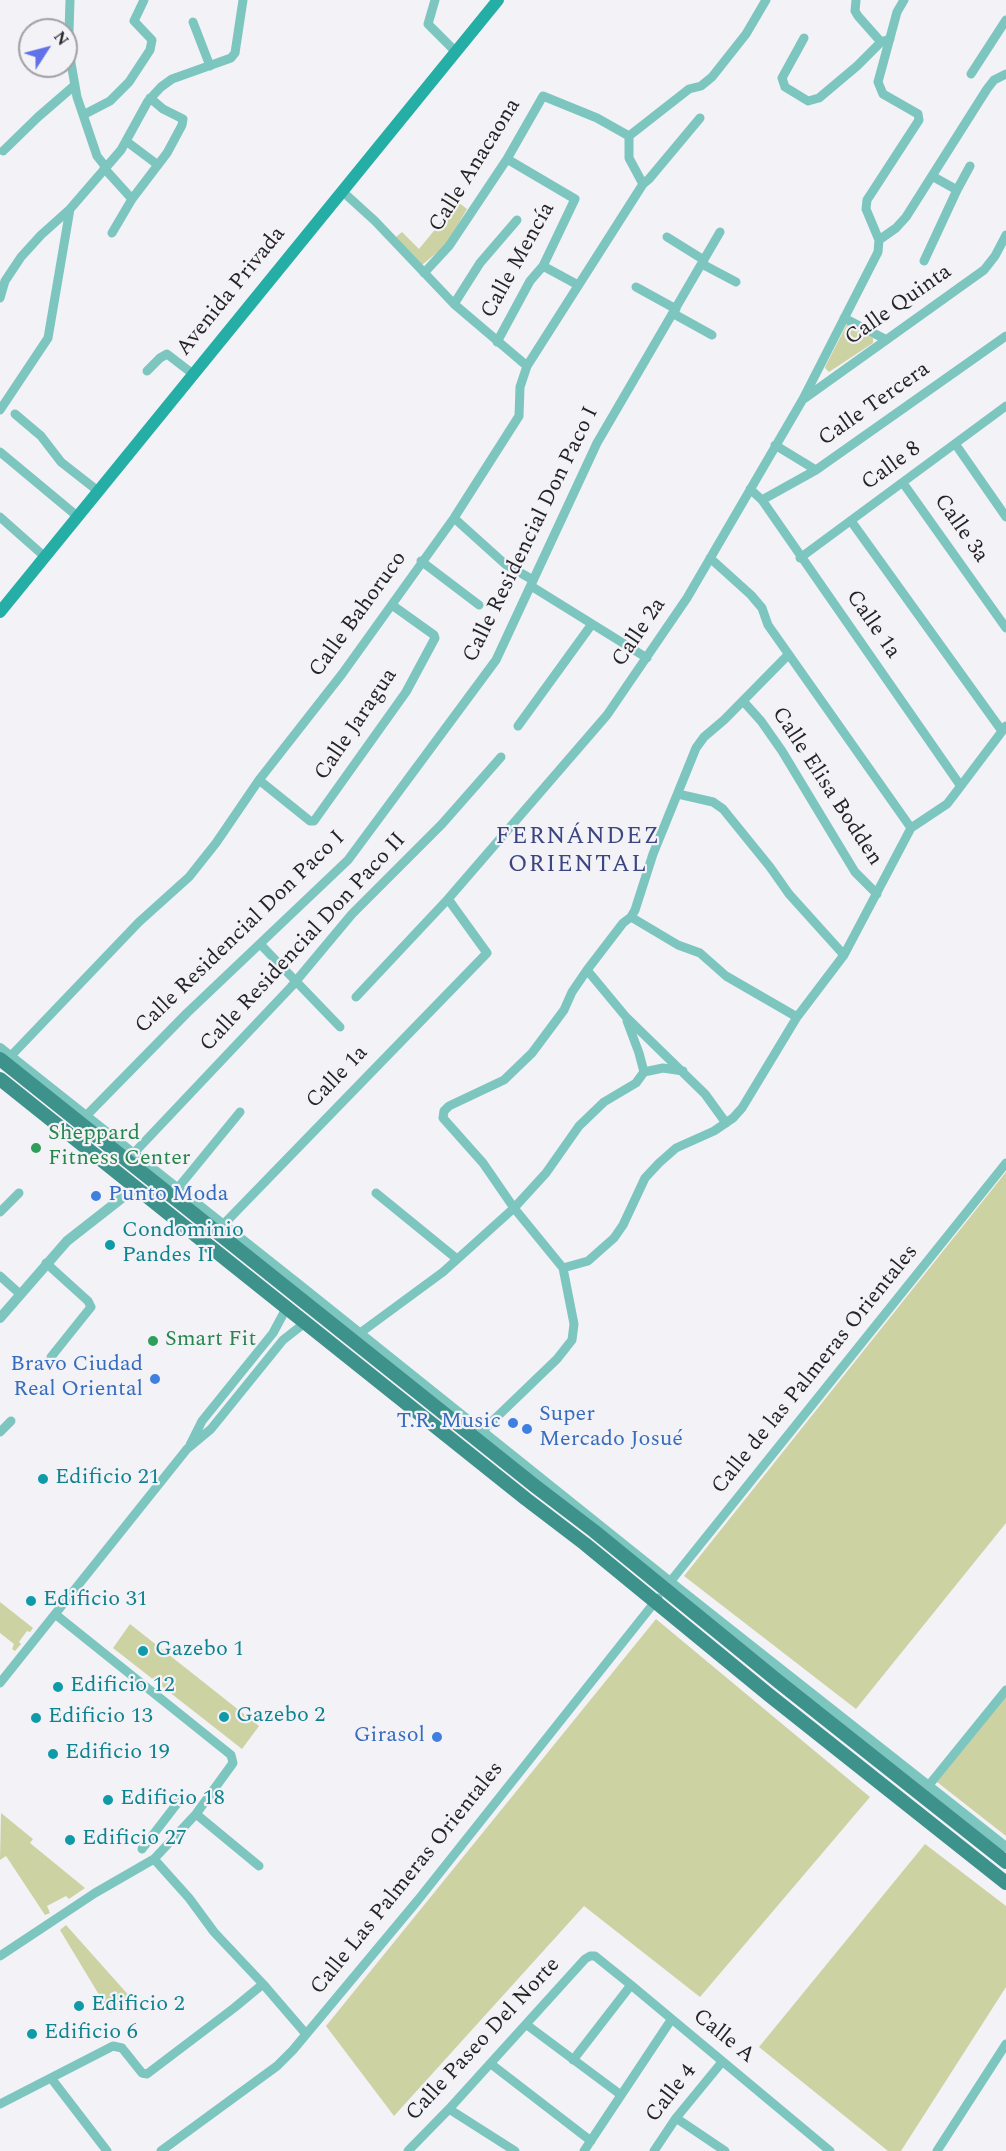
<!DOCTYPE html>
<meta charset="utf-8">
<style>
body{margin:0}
#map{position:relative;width:1006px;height:2151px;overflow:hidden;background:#f3f2f7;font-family:Spectral,serif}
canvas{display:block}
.north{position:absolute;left:18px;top:18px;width:60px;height:60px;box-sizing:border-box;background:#f3f2f7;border:2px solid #a1a0a4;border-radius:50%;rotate:54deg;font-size:16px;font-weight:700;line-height:24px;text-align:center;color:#252527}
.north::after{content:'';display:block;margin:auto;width:21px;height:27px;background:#6171e9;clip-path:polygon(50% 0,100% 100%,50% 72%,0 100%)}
</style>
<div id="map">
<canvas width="1006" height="2151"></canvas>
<div class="north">N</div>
</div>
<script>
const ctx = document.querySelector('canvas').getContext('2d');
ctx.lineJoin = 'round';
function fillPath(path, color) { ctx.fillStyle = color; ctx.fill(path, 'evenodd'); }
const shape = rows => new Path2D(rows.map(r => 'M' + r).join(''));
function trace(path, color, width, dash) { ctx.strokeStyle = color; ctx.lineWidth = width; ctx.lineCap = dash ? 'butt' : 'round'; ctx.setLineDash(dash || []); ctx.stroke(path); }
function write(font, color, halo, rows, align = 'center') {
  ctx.font = font + ' Spectral,serif'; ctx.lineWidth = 4.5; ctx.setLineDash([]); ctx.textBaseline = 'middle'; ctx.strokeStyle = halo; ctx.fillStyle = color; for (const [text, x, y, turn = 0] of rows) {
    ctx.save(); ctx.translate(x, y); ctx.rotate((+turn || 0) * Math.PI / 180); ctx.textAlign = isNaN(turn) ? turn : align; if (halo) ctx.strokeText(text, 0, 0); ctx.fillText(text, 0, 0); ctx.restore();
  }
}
const green = shape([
 [446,193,467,209,446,245,422,265,396,237,402,232,419,249,451,210,440,199],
 [847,324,873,338,873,343,829,372,825,368,826,365],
 [1006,1172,1006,1523,856,1709,684,1576],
 [0,1602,33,1628,30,1632,27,1631,19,1642,21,1644,15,1651,12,1649,14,1644,0,1633],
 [656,1619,870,1797,700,1997,584,1906,394,2116,326,2026],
 [130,1624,259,1726,242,1749,113,1648],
 [1006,1696,1006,1836,937,1782],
 [1,1813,33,1839,30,1843,85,1888,69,1899,66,1896,47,1906,50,1913,45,1915,6,1856,0,1860],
 [925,1844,1006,1906,1006,1987,901,2151,888,2151,759,2047],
 [66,1925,132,1999,110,2013,60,1930]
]);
const minor = shape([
 [70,0,69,32,71,63,77,97,97,156,105,166],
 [435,0,428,24,456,52],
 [856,0,855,11,858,16,881,42],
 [193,22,210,66],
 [804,38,782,78,785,87,808,101,819,98,857,66,881,42,890,39],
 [971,74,1006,20],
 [83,115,110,101,129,82,150,50,152,40,134,21,144,0],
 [629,136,689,89,701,86,712,77,746,34,766,0],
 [126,141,158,165],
 [3,151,38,117,75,85],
 [104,168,132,199,167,153,182,125,183,119,163,109,150,98],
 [643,184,649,179,700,118],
 [957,190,970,166],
 [342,191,375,221,454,304,527,366],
 [112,233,132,199],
 [667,237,704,260],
 [879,240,896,228,906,217,987,89,994,80,1006,74],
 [924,261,957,190,932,176],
 [702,264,736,282],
 [543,266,578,285],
 [424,273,449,246,507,159,543,96,597,118,629,136],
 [636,287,676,309],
 [0,298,5,281,21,257,41,235,70,209,121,150,148,101,161,87,172,79,231,58,235,53,243,0],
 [454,304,480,263,517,220],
 [674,314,712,335],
 [844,318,885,339],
 [497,342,530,281,543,266,575,199,507,159],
 [147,371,160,358,167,354,193,374],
 [805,398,984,270,995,256,1006,235],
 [0,410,48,338,70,209],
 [15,414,41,436,61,462,98,491],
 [775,445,816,470],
 [956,445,1006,517],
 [0,452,77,516],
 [903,483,1006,628],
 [750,489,762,500,960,785],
 [762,500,816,470,1006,336],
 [0,517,44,556],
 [454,518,505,564,533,580],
 [851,521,1002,731],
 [710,558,751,595,762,608,768,625,911,828],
 [800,558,1006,406],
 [421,561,479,605],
 [531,586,647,658],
 [743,701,761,721,782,751,855,872,877,894],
 [518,726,592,624],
 [259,780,310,821,314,821,406,692,435,638,434,635,392,605],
 [678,794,713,802,723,809,770,867,789,894,844,955],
 [631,917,678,945,700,953,726,976,797,1017],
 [261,945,340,1027],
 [587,970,626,1017,705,1094,726,1123],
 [356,997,448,899,607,715,687,598,803,399,878,252,879,240,866,209,867,200,919,120,918,114,883,94,878,82,897,12,904,0],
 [627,1021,639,1053,644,1072],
 [7,1060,139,922,189,877,216,843,259,780,342,674,454,518,519,416,520,387,527,366,643,184,629,158,629,136],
 [82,1120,187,1013,348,860,496,660,597,443,720,232],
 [133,1154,291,987,352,914,442,824,501,757],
 [177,1189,240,1112],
 [376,1193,457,1259],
 [0,1212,19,1193],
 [219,1229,487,953,448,899],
 [46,1263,88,1301,91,1307,51,1357],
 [563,1268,514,1208,483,1163,443,1118,444,1111,449,1106,504,1080,532,1053,564,1010,572,992,587,970,623,923,631,917,635,910,653,854,696,748,704,737,724,720,788,655],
 [563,1268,588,1261,614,1238,623,1225,645,1178,659,1163,676,1148,714,1131,733,1118,742,1108,797,1017,844,955,911,828,947,804,954,795,1006,726],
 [0,1276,20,1294],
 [356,1336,443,1272,514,1208,546,1173,579,1126,604,1102,636,1083,644,1072,663,1068,683,1071],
 [0,1432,11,1421],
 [477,1436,557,1359,572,1340,574,1324,563,1268],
 [190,1445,202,1421,273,1333,287,1307],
 [666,1587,1006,1163],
 [0,1683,187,1449,211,1429,283,1340,306,1322],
 [925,1790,1006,1690],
 [196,1814,259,1866],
 [142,1849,179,1801],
 [154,1859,189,1898,214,1932,263,1984,306,2034],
 [0,1956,95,1893,154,1859,196,1814,233,1763,231,1755,55,1614],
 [527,2025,621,2095],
 [573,2060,631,1985],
 [491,2064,591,2141],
 [51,2078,107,2151],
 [0,2104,113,2046,122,2048,142,2073,147,2074,234,2008,263,1984],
 [449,2109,515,2151],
 [676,2118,725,2151],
 [161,2151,277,2066,293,2050,418,1900,658,1598],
 [408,2151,449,2109,585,1959,590,1956,595,1956,631,1985,830,2151],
 [584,2151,671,2020],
 [654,2151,676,2118,722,2062],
 [937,2151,1006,2044]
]);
const tertiary = shape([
 [0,1048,303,1288,670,1582,1006,1847],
 [0,1318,67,1241,136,1187]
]);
const secondary = shape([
 [0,612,498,0]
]);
const primary = shape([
 [0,1059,535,1486,594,1531,779,1682,1006,1862],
 [0,1079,526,1499,585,1544,769,1695,1006,1883]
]);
const markers = [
 [36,1148,6,"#2e9e5b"],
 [96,1196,6,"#3f7fe0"],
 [110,1245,6,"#0f9aa8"],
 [153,1341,6,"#2e9e5b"],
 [155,1379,6,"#3f7fe0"],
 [513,1423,6,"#3f7fe0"],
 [527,1429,6,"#3f7fe0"],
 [43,1479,6,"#0f9aa8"],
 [31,1601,6,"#0f9aa8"],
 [143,1651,6,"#0f9aa8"],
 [58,1687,6,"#0f9aa8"],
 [224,1717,6,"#0f9aa8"],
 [36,1718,6,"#0f9aa8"],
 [437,1737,6,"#3f7fe0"],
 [53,1754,6,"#0f9aa8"],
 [108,1800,6,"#0f9aa8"],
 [70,1840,6,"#0f9aa8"],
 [79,2006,6,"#0f9aa8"],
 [32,2034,6,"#0f9aa8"]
];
const streetNames = [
 ["Calle Anacaona",476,166,-58],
 ["Calle Mencía",519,261,-61],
 ["Avenida Privada",232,292,-51],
 ["Calle Quinta",899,306,-35],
 ["Calle Tercera",875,405,-35],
 ["Calle 8",892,467,-36],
 ["Calle 3a",960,529,55],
 ["Calle Residencial Don Paco I",532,535,-64],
 ["Calle Bahoruco",359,615,-54],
 ["Calle 1a",872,625,55],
 ["Calle 2a",640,633,-56],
 ["Calle Jaragua",357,725,-56],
 ["Calle Elisa Bodden",826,787,57],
 ["Calle Residencial Don Paco I",241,933,-44],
 ["Calle Residencial Don Paco II",304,943,-47],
 ["Calle 1a",338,1078,-46],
 ["Calle de las Palmeras Orientales",816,1370,-51],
 ["Calle Las Palmeras Orientales",408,1879,-51],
 ["Calle A",723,2037,39],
 ["Calle Paseo Del Norte",484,2040,-47],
 ["Calle 4",672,2094,-52]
];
const leisureNames = [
 ["Sheppard",48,1135],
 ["Fitness Center",48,1160],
 ["Smart Fit",165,1341]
];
const shopNames = [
 ["Punto Moda",108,1196,"left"],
 ["Bravo Ciudad",143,1366],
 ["Real Oriental",143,1391],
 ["Super",539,1416,"left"],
 ["Mercado Josué",539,1441,"left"],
 ["T.R. Music",501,1423],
 ["Girasol",425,1737]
];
const cultureNames = [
 ["Condominio",122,1232],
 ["Pandes II",122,1257],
 ["Edificio 21",55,1479],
 ["Edificio 31",43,1601],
 ["Gazebo 1",155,1651],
 ["Edificio 12",70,1687],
 ["Gazebo 2",236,1717],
 ["Edificio 13",48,1718],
 ["Edificio 19",65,1754],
 ["Edificio 18",120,1800],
 ["Edificio 27",82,1840],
 ["Edificio 2",91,2006],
 ["Edificio 6",44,2034]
];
const neighbourhoodNames = [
 ["FERNÁNDEZ",578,838],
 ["ORIENTAL",578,866]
];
fillPath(green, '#cdd2a3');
trace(minor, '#7dc6bf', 9);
trace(tertiary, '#7dc6bf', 10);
trace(secondary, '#25aea5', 12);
trace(primary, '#3d938c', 14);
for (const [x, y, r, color] of markers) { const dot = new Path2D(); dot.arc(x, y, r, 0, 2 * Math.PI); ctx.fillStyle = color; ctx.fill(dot); trace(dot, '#f3f2f7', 2); }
write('22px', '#252527', '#f3f2f7', streetNames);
write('22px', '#27864d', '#f3f2f7', leisureNames, 'left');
write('22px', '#366cbe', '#f3f2f7', shopNames, 'right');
write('22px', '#0d838f', '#f3f2f7', cultureNames, 'left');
ctx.letterSpacing = '1.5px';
write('24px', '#3b4581', '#f3f2f7', neighbourhoodNames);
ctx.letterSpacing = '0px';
</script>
